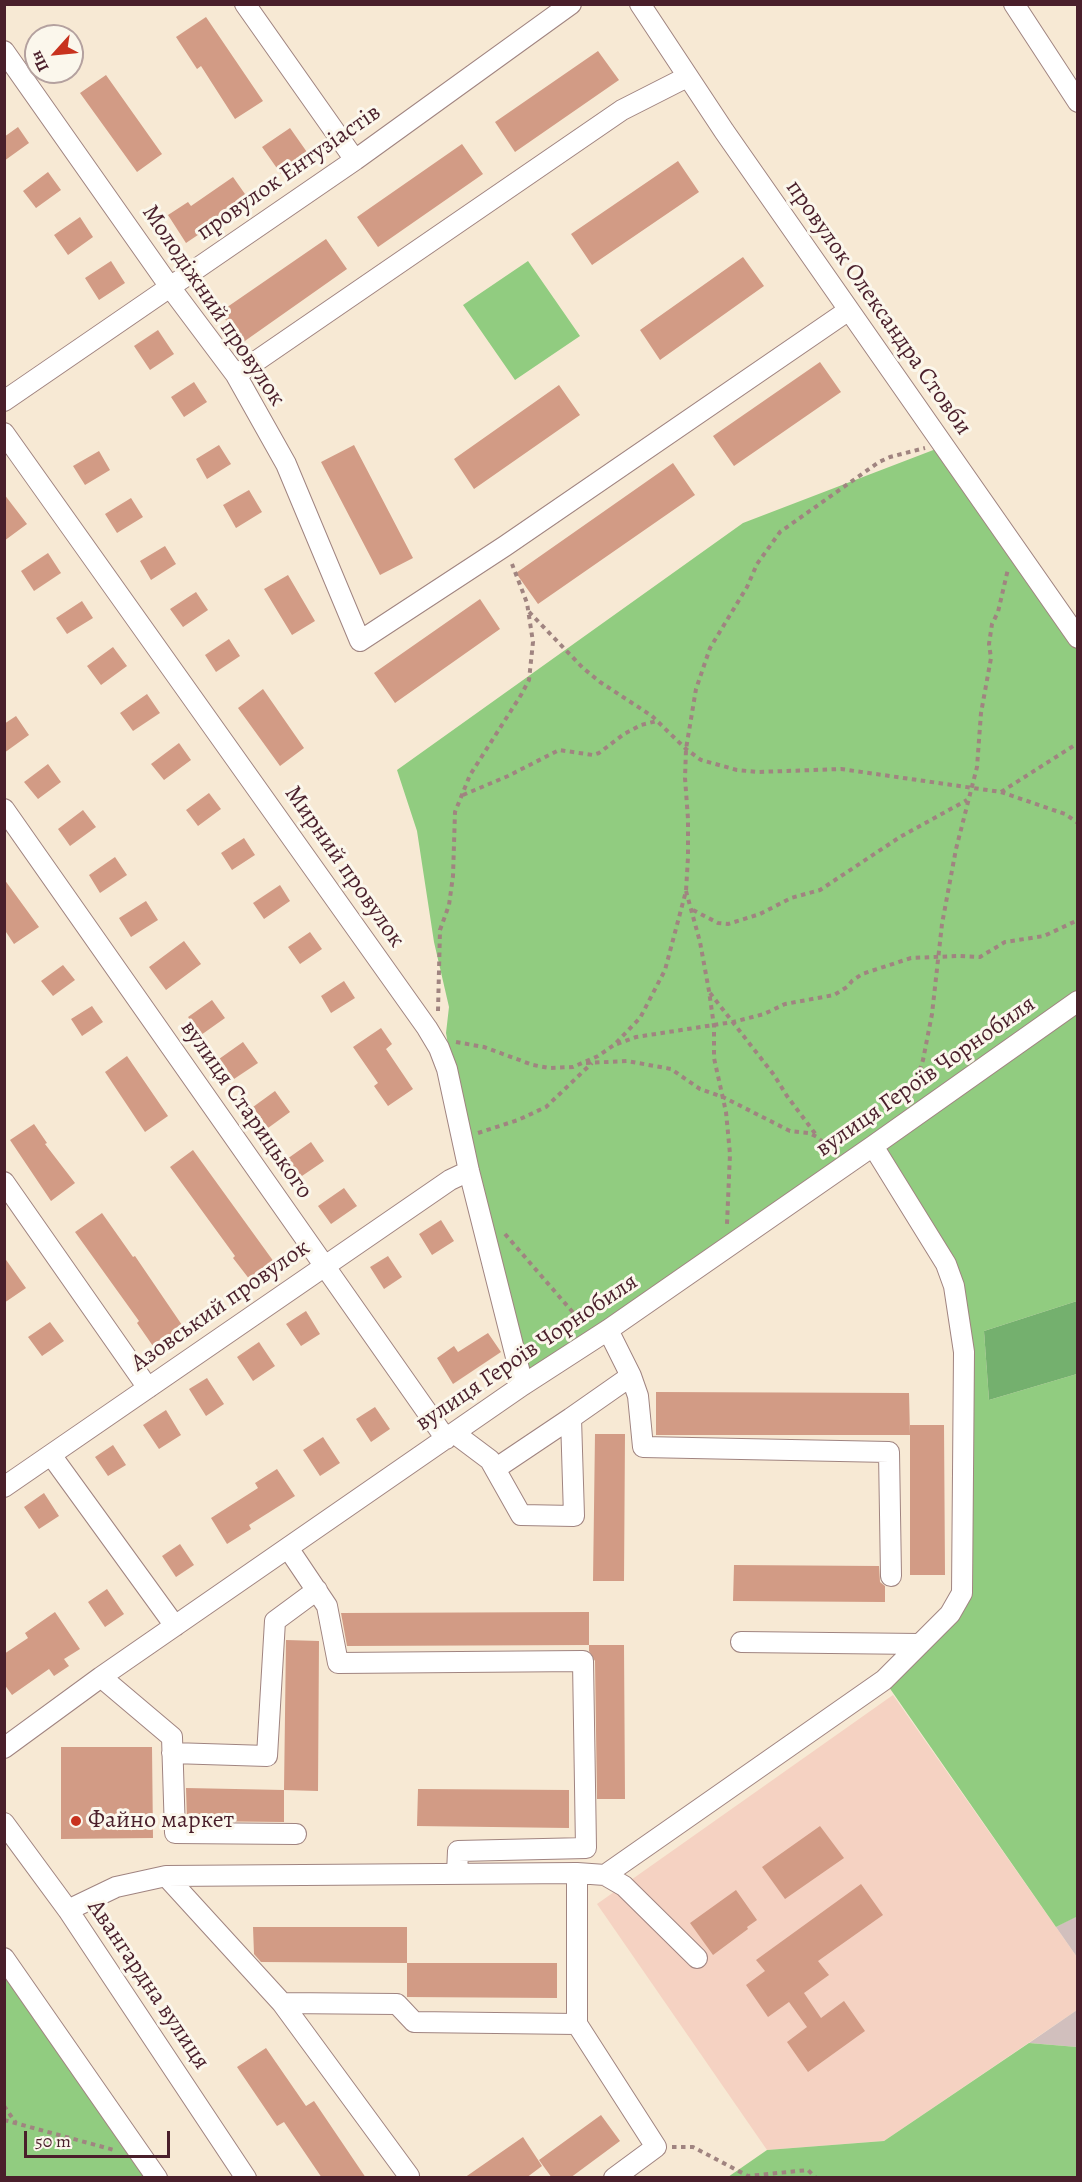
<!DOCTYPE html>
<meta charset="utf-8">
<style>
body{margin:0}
#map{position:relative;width:1082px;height:2182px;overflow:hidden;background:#f7e9d4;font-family:Alegreya,serif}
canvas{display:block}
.frame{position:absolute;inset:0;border:6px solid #4a1f2b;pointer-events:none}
.north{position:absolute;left:24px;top:24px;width:60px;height:60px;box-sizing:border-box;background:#fbf7ec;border:2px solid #b4a19f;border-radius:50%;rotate:243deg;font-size:16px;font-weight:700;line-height:24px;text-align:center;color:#4a1f2b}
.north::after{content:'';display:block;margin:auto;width:21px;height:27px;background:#c8321e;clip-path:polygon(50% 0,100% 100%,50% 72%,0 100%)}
.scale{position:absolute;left:24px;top:2131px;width:146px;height:27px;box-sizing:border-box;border:3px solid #4a1f2b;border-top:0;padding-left:8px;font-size:18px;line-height:21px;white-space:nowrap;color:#4a1f2b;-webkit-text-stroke:4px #fbf7ec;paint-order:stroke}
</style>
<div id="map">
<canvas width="1082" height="2182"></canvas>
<div class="frame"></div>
<div class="north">Пн</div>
<div class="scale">50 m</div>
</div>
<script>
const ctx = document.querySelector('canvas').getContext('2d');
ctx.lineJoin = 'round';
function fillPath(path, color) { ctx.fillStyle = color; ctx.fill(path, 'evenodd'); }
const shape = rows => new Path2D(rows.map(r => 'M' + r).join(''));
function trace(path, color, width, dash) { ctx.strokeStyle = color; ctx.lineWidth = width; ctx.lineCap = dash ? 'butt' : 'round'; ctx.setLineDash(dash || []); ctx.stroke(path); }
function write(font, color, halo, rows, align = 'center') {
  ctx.font = font + ' Alegreya,serif'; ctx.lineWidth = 6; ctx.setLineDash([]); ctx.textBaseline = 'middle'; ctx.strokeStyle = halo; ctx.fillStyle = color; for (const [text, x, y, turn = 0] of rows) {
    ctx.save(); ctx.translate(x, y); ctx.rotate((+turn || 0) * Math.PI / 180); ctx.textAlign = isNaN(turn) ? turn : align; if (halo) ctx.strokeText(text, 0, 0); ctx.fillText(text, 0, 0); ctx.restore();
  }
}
const built = shape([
 [893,1695,1077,1957,1077,2010,884,2141,767,2150,597,1904]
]);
const industrial = shape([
 [1077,1916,1077,1957,1056,1927],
 [1077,2010,1077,2047,1029,2043]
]);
const green = shape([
 [528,261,580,336,515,380,463,305],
 [949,444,1077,626,1077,996,722,1247,525,1373,455,1085,446,1033,449,1007,434,942,417,831,397,770,743,523],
 [1077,1001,1077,1301,984,1331,989,1400,1077,1374,1078,1916,1056,1927,884,1680,962,1593,954,1286,873,1146],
 [5,1961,151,2177,5,2177],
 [1029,2043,1077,2047,1077,2177,728,2177,767,2150,884,2141]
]);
const forest = shape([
 [1077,1301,1077,1374,989,1400,984,1331]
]);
const building = shape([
 [206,17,263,101,235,119,201,66,197,69,176,37],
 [598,51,619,80,515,152,495,122],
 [106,75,162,154,137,172,80,93],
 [18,127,29,143,4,161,4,137],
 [290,128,309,155,281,174,262,147],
 [462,144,483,174,378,247,357,217],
 [678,161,699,192,592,265,571,234],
 [48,172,61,190,36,208,23,191],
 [233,177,252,204,229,220,226,216,186,243,168,215,188,202,191,206],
 [80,217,93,237,68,255,54,235],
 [326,239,347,269,242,343,220,312],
 [743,257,764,286,660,360,640,330],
 [111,261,125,283,99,300,85,278],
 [158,330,174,354,150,370,134,346],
 [820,362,841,392,734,466,713,436],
 [194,382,207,402,184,417,171,397],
 [559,385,580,415,474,489,454,459],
 [219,445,231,464,207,479,196,459],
 [354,445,413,558,380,575,321,462],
 [99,451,110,470,85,485,73,466],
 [673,463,695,495,538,604,516,573],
 [249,490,262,512,236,528,223,505],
 [4,494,27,524,4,541],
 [131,498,143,517,117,533,105,514],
 [165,546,176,564,151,580,140,561],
 [48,553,61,573,34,591,21,571],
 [288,575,315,621,292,635,264,589],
 [196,592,208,610,183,627,170,609],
 [480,599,500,629,395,703,374,673],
 [82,601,93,618,67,634,56,618],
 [229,639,240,656,216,672,205,655],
 [113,647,127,666,101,685,87,666],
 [263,689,304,748,280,766,238,708],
 [147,694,160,713,133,731,120,713],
 [16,716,29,735,4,753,4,724],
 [179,743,191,760,164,780,151,764],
 [48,764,61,782,38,799,24,782],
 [209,793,221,809,198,826,186,810],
 [83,810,96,827,70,846,58,829],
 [244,838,255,855,232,870,221,853],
 [115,857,127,875,100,893,89,875],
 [4,879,39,927,14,944,4,929],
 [280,885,290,901,264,919,253,903],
 [146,901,158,920,131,937,119,918],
 [310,932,322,949,300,964,288,947],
 [184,941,201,964,166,990,149,967],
 [63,965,75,980,53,996,41,981],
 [344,981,355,998,331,1013,321,996],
 [212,1000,225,1018,201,1035,188,1017],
 [92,1006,103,1022,82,1036,71,1019],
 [381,1028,392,1044,386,1049,413,1089,388,1106,374,1086,378,1083,353,1047],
 [243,1042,258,1063,234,1079,219,1059],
 [127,1056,168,1116,145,1132,105,1072],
 [275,1091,290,1112,268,1128,253,1107],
 [34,1124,47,1143,45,1144,75,1183,51,1201,10,1140],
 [311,1142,324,1161,299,1178,287,1159],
 [193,1150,274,1262,250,1280,233,1258,235,1256,170,1167],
 [344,1188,357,1206,331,1224,318,1206],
 [102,1213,133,1257,135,1256,184,1328,155,1349,137,1323,139,1321,75,1232],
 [441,1220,454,1241,432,1255,419,1234],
 [388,1256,402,1277,384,1289,370,1267],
 [4,1257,26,1288,4,1303],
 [306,1311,320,1334,301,1346,286,1324],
 [50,1322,64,1341,42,1356,28,1337],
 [488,1333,501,1352,453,1384,437,1358,454,1346,458,1352],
 [259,1342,275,1366,253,1381,237,1357],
 [207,1378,224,1404,206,1416,189,1389],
 [656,1392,909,1393,910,1435,656,1435],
 [375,1407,390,1429,371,1442,356,1419],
 [166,1410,181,1435,159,1449,143,1425],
 [910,1425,944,1425,945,1575,910,1575],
 [595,1434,625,1434,624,1581,593,1581],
 [323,1437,340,1463,320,1476,303,1450],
 [113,1445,126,1465,108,1476,95,1457],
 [277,1469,295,1496,249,1525,251,1529,227,1544,211,1518,258,1488,255,1483],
 [44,1493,59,1516,39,1529,24,1507],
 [180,1544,194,1565,176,1577,162,1556],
 [734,1565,879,1566,880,1582,885,1586,885,1602,733,1601],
 [107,1589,124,1614,105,1627,88,1602],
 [55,1612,80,1649,64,1659,69,1666,54,1676,49,1669,12,1695,4,1684,4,1654,28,1638,25,1633],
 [589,1612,589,1645,347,1646,341,1613],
 [286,1640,319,1641,318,1791,284,1790],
 [589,1645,624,1645,625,1799,597,1799,595,1661,589,1651],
 [61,1747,152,1747,153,1838,61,1839],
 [186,1788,284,1790,284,1822,187,1821],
 [418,1789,569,1790,569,1828,417,1826],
 [820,1826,844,1858,785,1899,762,1867],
 [861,1884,883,1915,818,1961,829,1975,804,1993,821,2018,844,2001,865,2031,808,2072,787,2042,807,2027,789,2002,768,2017,746,1985,765,1971,756,1960],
 [736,1890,757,1920,747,1927,748,1929,713,1955,690,1923],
 [253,1927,407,1927,407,1963,261,1962,254,1954],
 [407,1963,557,1963,557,1998,407,1997],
 [266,2048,306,2106,314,2101,366,2178,322,2178,284,2122,277,2126,237,2067],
 [601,2115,620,2141,570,2178,552,2178,539,2160],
 [523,2137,542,2166,526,2178,464,2178]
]);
const path = shape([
 [529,612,583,668,600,682,652,716,686,749,701,760,737,770,758,772,841,769,1001,792,1065,814,1078,823],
 [1001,792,1078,743],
 [463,795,508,776,559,750,593,755,599,753,624,734,641,725,657,721],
 [686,891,700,942,709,991,714,1026,714,1058,726,1112,730,1154,727,1224],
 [693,910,718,923,728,924,760,914,791,898,820,890,900,837,967,800],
 [710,993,774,1075,787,1096,817,1136],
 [438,1011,440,930,449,905,453,876,455,812,470,775,521,695,529,680,533,642,527,603,512,564],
 [456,1042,484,1047,533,1065,549,1068,573,1067,598,1056,614,1045,640,1018,665,970,686,891,688,857,688,819,685,778,686,749,696,689,710,648,747,587,757,564,780,532,879,462,890,457,925,448],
 [617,1044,636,1037,733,1022,764,1014,785,1004,834,995,847,987,852,981,862,974,911,958,959,956,980,957,1005,942,1044,936,1078,920],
 [586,1063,627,1061,671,1069,700,1089,723,1097,790,1131,809,1133,817,1137,834,1152],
 [911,1096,923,1060,932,1014,942,924,956,849,977,767,981,713,991,658,989,644,992,624,998,612,1008,569],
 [478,1133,518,1120,546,1107,592,1063],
 [505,1234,583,1324],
 [4,2106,16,2123],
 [4,2120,114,2150],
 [672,2147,693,2147,748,2176,808,2170,816,2178]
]);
const minor = shape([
 [245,4,355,160],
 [640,4,724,131,1078,638],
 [1014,4,1078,102],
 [4,51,170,287,236,375,286,464,360,641,505,546,849,310],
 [236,375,622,110,687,77],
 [4,401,355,160,571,4],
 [4,433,427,1028,439,1048,447,1069,469,1171,523,1385],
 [4,809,446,1439],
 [4,1182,148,1388],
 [631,1376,638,1396,643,1447,889,1452,891,1576],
 [454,1433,490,1460,521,1515,574,1516,571,1418,631,1376,608,1330],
 [51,1455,175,1626],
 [495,1469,571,1418],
 [4,1487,450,1180,469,1171],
 [288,1548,327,1606,338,1663,583,1661,586,1848,458,1851,457,1874],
 [741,1642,920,1644],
 [101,1677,172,1737,175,1833,296,1834],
 [4,1748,101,1677,523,1385,608,1330,873,1146,1078,1001],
 [172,1753,267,1756,275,1621,317,1590],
 [4,1823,68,1910,246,2178],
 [577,1873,577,2024],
 [605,1875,884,1680,950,1614,962,1593,964,1352,954,1286,946,1264,873,1146],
 [166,1876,282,2003,409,2176],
 [68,1910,116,1887,166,1876,577,1873,605,1875,624,1886,697,1958],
 [4,1958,157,2178],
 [282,2003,397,2004,414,2022,577,2024,656,2147,614,2178]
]);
const markers = [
 [76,1821,6,"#c8321e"]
];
const streetNames = [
 ["провулок Ентузіастів",289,173,-35],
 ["Молодіжний провулок",213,306,56],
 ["провулок Олександра Стовби",878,308,55],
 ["Мирний провулок",344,867,55],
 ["вулиця Героїв Чорнобиля",926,1077,-35],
 ["вулиця Старицького",246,1110,55],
 ["Азовський провулок",221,1306,-35],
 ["вулиця Героїв Чорнобиля",527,1353,-34],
 ["Авангардна вулиця",148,1985,56]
];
const poiNames = [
 ["Файно маркет",88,1821]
];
fillPath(built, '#f5d2c2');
fillPath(industrial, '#d1bfbd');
fillPath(green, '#91cc80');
fillPath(forest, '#74b06e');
fillPath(building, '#d29b85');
trace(minor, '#a08480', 22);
trace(path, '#a08480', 4, [4.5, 4.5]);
trace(minor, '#fff', 20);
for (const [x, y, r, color] of markers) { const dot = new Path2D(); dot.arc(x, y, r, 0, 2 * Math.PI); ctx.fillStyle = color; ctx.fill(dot); trace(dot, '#fbf7ec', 2); }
write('24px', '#4a1f2b', '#fbf7ec', streetNames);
write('24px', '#4a1f2b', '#fbf7ec', poiNames, 'left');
</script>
